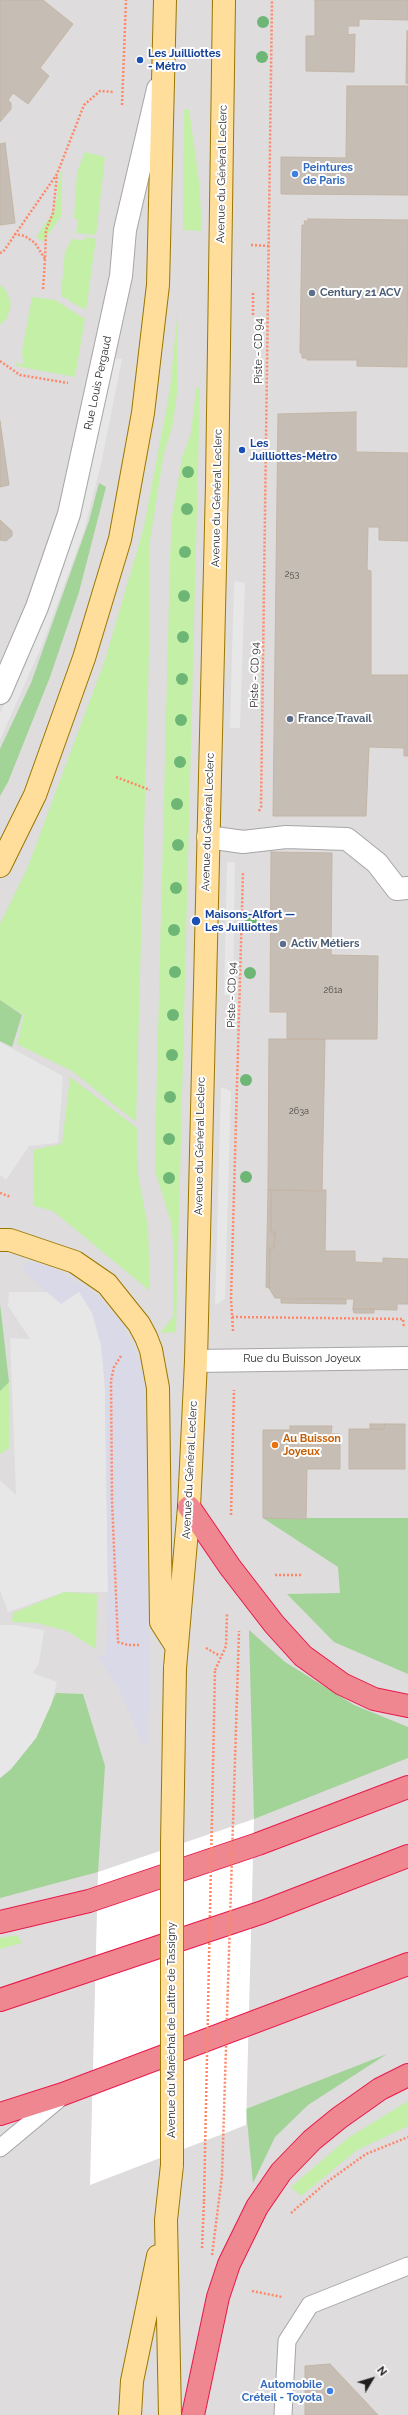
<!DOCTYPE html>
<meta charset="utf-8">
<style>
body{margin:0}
#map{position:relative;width:408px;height:2415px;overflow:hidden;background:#f1eee5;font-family:Raleway,sans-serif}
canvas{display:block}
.north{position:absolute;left:352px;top:2359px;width:40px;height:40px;-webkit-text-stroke:3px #fff;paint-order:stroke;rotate:52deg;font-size:11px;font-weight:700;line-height:16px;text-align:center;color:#1f1f1f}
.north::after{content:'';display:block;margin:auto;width:14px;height:18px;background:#1f1f1f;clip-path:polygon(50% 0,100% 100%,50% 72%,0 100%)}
</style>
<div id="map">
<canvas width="408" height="2415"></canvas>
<div class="north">N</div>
</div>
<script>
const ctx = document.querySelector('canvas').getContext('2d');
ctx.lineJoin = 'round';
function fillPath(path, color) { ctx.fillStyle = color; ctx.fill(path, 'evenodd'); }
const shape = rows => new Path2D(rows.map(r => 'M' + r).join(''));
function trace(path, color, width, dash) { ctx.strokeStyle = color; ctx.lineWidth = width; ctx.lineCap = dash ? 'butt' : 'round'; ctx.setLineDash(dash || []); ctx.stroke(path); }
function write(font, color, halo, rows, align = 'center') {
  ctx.font = font + ' Raleway,sans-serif'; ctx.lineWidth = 4; ctx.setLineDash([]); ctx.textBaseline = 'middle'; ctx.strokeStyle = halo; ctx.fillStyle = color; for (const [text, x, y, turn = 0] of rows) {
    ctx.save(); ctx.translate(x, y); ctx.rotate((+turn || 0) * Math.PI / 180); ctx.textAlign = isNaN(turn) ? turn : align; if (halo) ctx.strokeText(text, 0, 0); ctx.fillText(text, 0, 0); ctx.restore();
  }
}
const residential = shape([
 [0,0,408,0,408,2415,0,2415]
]);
const grass = shape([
 [189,109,199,182,202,231,183,230,184,110],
 [85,152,105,157,96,235,76,233,78,219,74,218,77,172],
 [60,171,62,171,61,216,43,242,36,237,55,210],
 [87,237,96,239,86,310,69,301,70,299,63,298,61,294,65,252,72,239,83,240],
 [0,285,6,290,11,304,7,318,0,325],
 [32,297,55,300,85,319,75,377,16,366,15,362,18,362,18,365,23,364,22,351],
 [178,307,177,392,173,424,164,453,150,540,149,650,136,1122,72,1071,17,1044,24,1015,0,1000,0,924,27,869,105,660,144,527,170,389],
 [196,388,200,389,176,1332,160,1333,173,1317,174,1302,174,1253,171,1222,155,1171,155,1150,170,560,172,516,182,458,191,433],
 [70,1077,137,1128,138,1174,148,1227,150,1291,53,1211,34,1206,33,1150,62,1144],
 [9,1382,9,1448,0,1454,0,1391],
 [64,1592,97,1594,96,1649,67,1631,37,1623,12,1622,13,1613],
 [17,1935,22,1943,0,1949,0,1938],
 [408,2101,408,2126,357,2150,301,2196,291,2187,348,2138]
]);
const forest = shape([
 [99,483,106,487,79,592,50,677,8,782,0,796,0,749,31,683,89,521],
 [0,1000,22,1015,12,1047,0,1041],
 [0,1304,9,1382,0,1391],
 [263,1518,408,1518,408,1674,334,1642,287,1594,340,1593,338,1567],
 [249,1630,285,1662,354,1705,408,1727,408,1758,254,1819],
 [56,1693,83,1694,105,1766,98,1872,0,1898,0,1778,11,1769,36,1738],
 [387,2054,308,2105,275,2137,253,2183,246,2109]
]);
const parking = shape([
 [111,358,122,359,101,464,84,531,43,643,0,740,0,713,14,684],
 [234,581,245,583,240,728,230,728],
 [227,862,235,862,233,996,224,995],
 [0,1042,63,1076,58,1143,29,1146,6,1180,0,1175],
 [221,1087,231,1091,225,1299,215,1305],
 [9,1292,87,1292,104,1338,108,1592,64,1592,8,1612,0,1590,0,1480,16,1495,10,1338,30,1339,8,1306],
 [0,1625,13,1625,44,1630,39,1663,33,1673,57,1682,51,1705,36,1738,11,1769,0,1778]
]);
const plaza = shape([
 [27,1262,35,1262,60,1271,95,1293,122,1324,142,1366,148,1405,145,1504,150,1676,147,1745,143,1745,119,1689,97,1655,106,1656,108,1591,105,1388,101,1345,92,1313,79,1292,61,1304,32,1279,24,1269,23,1265]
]);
const pier = shape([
 [254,1819,246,2125,90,2185,98,1872]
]);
const building = shape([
 [0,0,43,0,73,24,40,68,49,76,28,104,13,93,8,100,11,103,11,109,0,122,0,0],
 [315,0,408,0,408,20,359,19,359,26,348,26,348,35,355,34,354,72,306,71,306,36,315,36,315,0],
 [407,31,408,31,408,84,406,83,407,31],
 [347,86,408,86,408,195,281,194,281,157,346,158,347,86],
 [5,143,15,223,0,225,0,144,5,143],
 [308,219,408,220,407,367,357,366,357,360,307,360,307,358,302,358,302,353,300,353,302,225,305,225,304,221,309,221,308,219],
 [356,412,356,452,408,453,408,541,379,540,379,527,368,527,367,570,371,571,371,675,408,675,408,756,404,756,404,748,369,747,366,816,273,816,278,414,356,412],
 [0,421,9,485,0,487,0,421],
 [0,520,12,531,12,536,6,541,0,540,0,520],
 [271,852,332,853,331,955,378,956,377,1039,287,1039,287,1012,270,1012,271,852],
 [269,1039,325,1039,322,1191,268,1190,269,1039],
 [268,1190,271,1190,271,1232,275,1232,274,1248,270,1248,269,1288,266,1287,268,1190],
 [271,1190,326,1190,325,1251,355,1251,355,1262,383,1263,383,1258,408,1259,408,1304,397,1304,397,1310,353,1309,354,1299,275,1298,269,1288,270,1248,274,1248,275,1232,271,1232,271,1190],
 [281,1299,346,1299,346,1304,281,1303,281,1299],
 [353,1309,374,1309,374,1313,354,1313,353,1309],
 [370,1424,385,1424,384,1429,370,1429,370,1424],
 [385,1424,405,1424,405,1469,349,1469,349,1429,384,1429,385,1424],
 [290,1426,332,1426,331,1434,340,1434,340,1469,307,1469,306,1519,263,1518,263,1430,290,1430,290,1426],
 [330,2364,378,2415,305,2415,305,2366,330,2364]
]);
const path = shape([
 [122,105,126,0],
 [14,234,25,236,35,243,45,259,46,230,53,213,57,175],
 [251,245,269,246],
 [0,253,3,252,57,174,84,105,100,91,114,92],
 [43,289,45,259],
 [253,293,253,316],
 [0,361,20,375,68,383],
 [116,777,150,790],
 [259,811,261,807,272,0],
 [0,1193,11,1197],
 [232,1317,403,1319,404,1328],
 [233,1331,231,1299,243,872],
 [121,1356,114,1367,111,1380,112,1500,118,1642,128,1645,140,1645],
 [231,1515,234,1390],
 [275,1575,302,1575],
 [206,1648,220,1656],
 [215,1670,226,1646,227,1614],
 [291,2213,327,2182,366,2154,408,2137],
 [202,2248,204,2201],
 [252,2291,282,2297]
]);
const service = shape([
 [0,2148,60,2098],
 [283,2415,287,2341,310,2305,408,2266]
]);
const minor = shape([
 [0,693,37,607,69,514,121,276,125,230,158,89],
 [208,837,243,842,286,837,347,839,377,863,397,889,408,888],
 [196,1361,408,1358]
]);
const primary = shape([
 [0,866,35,795,84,658,120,539,143,413,158,285,165,0],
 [0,1240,10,1240,75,1262,107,1284,139,1324,146,1337,151,1350,158,1388,161,1622,175,1644],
 [175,1668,189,1507,196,1361,217,484,224,0],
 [130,2415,132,2381,158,2256],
 [170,2415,166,2220,172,2165]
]);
const motorway = shape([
 [189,1507,230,1567,274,1624,303,1656,342,1684,374,1699,408,1706],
 [0,1922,89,1901,258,1844,408,1787],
 [0,2000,263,1912,408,1856],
 [0,2114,63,2094,408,1964],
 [193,2415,218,2297,229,2264,257,2207,281,2172,312,2140,339,2118,380,2089,408,2075]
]);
const pathBridge = shape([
 [204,2201,215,1670],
 [212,2255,222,2176,239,1631]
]);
const primaryBridge = shape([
 [172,2165,172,1844,175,1668]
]);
const trees = [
 [263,22],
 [262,57],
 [188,472],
 [187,509],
 [185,552],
 [184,596],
 [183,637],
 [182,679],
 [181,720],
 [180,762],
 [177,804],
 [178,845],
 [176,888],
 [251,922],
 [174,930],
 [175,972],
 [250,973],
 [173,1015],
 [172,1055],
 [246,1080],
 [170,1097],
 [169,1139],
 [246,1177],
 [169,1178]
];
const markers = [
 [140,60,4,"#1a4fb4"],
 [295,174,4,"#3f7fe0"],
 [312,293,4,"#5c6f8a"],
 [242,450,4,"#1a4fb4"],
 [290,719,4,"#5c6f8a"],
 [196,921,5,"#1a4fb4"],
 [283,944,4,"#5c6f8a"],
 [275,1445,4,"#e8710a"],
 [330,2391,4,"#3f7fe0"]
];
const numberNames = [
 ["253",292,574],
 ["261a",333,990],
 ["263a",299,1111]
];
const transitNames = [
 ["Les Juilliottes",148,54],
 ["- Métro",148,67],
 ["Les",250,444],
 ["Juilliottes-Métro",250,457],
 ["Maisons-Alfort —",205,915],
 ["Les Juilliottes",205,928]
];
const shopNames = [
 ["Peintures",303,168],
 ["de Paris",303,181],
 ["Automobile",322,2385,"right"],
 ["Créteil - Toyota",322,2398,"right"]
];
const streetNames = [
 ["Avenue du Général Leclerc",222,174,-89],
 ["Piste - CD 94",259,351,-90],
 ["Rue Louis Pergaud",98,383,-78],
 ["Avenue du Général Leclerc",217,498,-89],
 ["Piste - CD 94",255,675,-89],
 ["Avenue du Général Leclerc",208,822,-88],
 ["Piste - CD 94",232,995,-89],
 ["Avenue du Général Leclerc",200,1146,-89],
 ["Rue du Buisson Joyeux",302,1359],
 ["Avenue du Général Leclerc",190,1470,-87],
 ["Avenue du Maréchal de Lattre de Tassigny",172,2030,-90]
];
const serviceNames = [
 ["Century 21 ACV",320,293],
 ["France Travail",298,719],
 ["Activ Métiers",291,944]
];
const foodNames = [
 ["Au Buisson",283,1439],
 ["Joyeux",283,1452]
];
fillPath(residential, '#dedcdc');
fillPath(grass, '#c3efa7');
fillPath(forest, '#a2d397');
fillPath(parking, '#e7e7e7');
fillPath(plaza, '#dad9e7');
fillPath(pier, '#fff');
fillPath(building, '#c6bdb4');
trace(building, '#c4b6a6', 1);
trace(service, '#a6a6a6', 19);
trace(minor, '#a6a6a6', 24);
trace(primary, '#9b7700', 24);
trace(motorway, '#e9184a', 24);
trace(path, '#ff8768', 2.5, [2, 2]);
trace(service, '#fff', 17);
trace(minor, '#fff', 22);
trace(primary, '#ffde9c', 22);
trace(motorway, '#ee8790', 22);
trace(primaryBridge, '#9b7700', 24, []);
trace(pathBridge, '#ff8768', 2.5, [2, 2]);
trace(primaryBridge, '#ffde9c', 22);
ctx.fillStyle = '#6eb676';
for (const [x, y] of trees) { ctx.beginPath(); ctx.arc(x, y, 6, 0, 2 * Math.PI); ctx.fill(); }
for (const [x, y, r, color] of markers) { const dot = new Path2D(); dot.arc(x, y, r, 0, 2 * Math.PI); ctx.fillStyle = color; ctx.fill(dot); trace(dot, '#fff', 1.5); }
write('9px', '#494644', null, numberNames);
write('bold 11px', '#164399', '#fff', transitNames, 'left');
write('bold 11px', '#366cbe', '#fff', shopNames, 'left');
write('11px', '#1f1f1f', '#fff', streetNames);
write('bold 11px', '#4e5e75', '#fff', serviceNames, 'left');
write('bold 11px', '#c56008', '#fff', foodNames, 'left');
</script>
